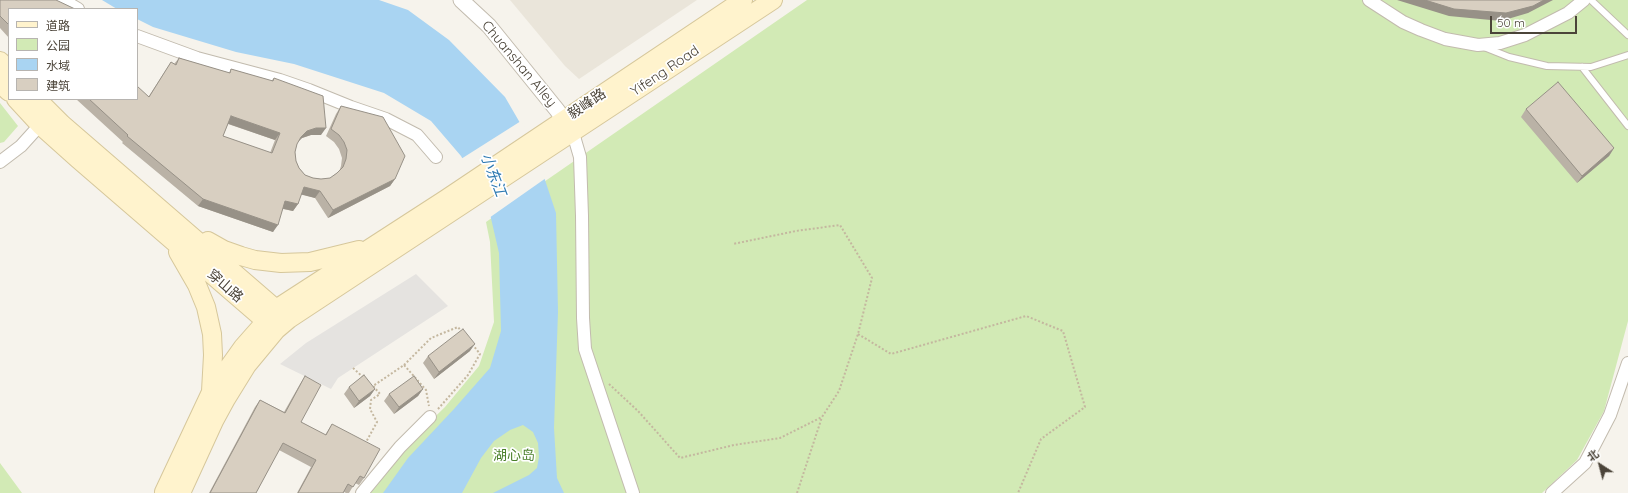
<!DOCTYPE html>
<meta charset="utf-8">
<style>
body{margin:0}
#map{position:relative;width:1628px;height:493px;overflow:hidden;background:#f6f3ec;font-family:Quicksand,"Noto Sans SC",sans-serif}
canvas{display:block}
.legend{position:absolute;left:8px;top:8px;width:130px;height:92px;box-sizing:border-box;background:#fff;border:1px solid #b7b4b0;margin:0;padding:5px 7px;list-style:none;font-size:12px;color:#4b4439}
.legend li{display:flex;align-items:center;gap:8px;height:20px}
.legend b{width:20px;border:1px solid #b7b4b0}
.north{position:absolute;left:1580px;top:445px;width:40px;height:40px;-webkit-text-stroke:3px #fff;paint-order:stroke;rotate:324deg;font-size:11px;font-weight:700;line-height:16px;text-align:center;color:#4b4439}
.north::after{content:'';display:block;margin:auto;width:14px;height:18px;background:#4b4439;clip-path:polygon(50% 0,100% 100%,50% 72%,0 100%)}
.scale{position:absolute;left:1490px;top:16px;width:87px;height:18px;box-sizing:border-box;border:2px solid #4b4439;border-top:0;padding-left:5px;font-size:12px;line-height:14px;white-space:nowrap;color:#4b4439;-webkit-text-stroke:3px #fff;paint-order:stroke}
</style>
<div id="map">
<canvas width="1628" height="493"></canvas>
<ul class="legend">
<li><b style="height:5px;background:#fff3cd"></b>道路</li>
<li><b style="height:11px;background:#d2eab5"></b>公园</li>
<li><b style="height:11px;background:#a9d4f2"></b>水域</li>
<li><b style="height:11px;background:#d8cfc1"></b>建筑</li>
</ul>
<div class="north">北</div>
<div class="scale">50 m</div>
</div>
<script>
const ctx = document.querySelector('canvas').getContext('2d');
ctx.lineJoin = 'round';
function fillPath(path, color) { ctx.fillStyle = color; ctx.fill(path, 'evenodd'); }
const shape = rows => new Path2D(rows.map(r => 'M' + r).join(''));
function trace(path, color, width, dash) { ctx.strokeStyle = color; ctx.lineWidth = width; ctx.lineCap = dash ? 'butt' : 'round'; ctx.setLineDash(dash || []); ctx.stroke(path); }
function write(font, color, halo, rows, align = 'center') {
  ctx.font = font + ' Quicksand,"Noto Sans SC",sans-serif'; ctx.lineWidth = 3.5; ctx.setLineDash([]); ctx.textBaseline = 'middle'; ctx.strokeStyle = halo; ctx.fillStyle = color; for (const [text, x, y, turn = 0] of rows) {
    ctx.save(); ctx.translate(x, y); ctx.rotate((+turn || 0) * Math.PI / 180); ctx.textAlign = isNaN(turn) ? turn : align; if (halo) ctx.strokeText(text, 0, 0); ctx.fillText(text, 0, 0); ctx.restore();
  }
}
const residential = shape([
 [510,0,697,0,579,79,565,66]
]);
const green = shape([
 [807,0,1628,0,1628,321,1604,411,1577,460,1542,493,367,493,400,451,445,407,479,366,494,322,490,242,486,222],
 [0,103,18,126,4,142,0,143],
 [0,463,22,493,0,493]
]);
const parking = shape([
 [416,274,448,306,338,378,331,389,280,364,306,343]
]);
const water = shape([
 [102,0,379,0,408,10,449,40,505,97,534,147,556,213,558,312,554,428,557,478,564,493,493,493,529,475,537,468,539,457,538,443,533,432,523,425,510,430,494,441,481,458,462,493,383,493,408,458,454,409,490,368,501,331,499,253,487,201,461,156,431,121,384,93,294,64,236,52,153,27,137,19,137,9,117,9]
]);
const pier = shape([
 [521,121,535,146,546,178,489,218,485,202,461,159]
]);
const path = shape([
 [858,334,891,354,1026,316,1063,331,1085,407,1041,439,1018,493],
 [404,365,431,338,458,327,462,332],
 [353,368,364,378],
 [609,384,638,411,680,458,734,445,780,438,822,417,839,391,858,334,872,278,840,225,796,231,733,244],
 [438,409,468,375,480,354,473,345],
 [365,444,377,422,370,409,371,400,380,394,373,386,404,365,426,390,429,406],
 [797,493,822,417]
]);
const service = shape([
 [1591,0,1628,35],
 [1484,47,1509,57,1547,66,1591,67,1628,55],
 [1582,67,1628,126]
]);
const minor = shape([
 [63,0,78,9],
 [1369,0,1403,22,1421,30,1445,39,1478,45,1500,43,1525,35,1568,13,1584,0],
 [137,36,197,58,280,80,309,90,351,107,386,119,417,135,436,157],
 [573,133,580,157,582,216,583,318,585,349,633,493],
 [0,162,21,146,40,125],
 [362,493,400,447,430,417],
 [1552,493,1585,463,1610,415,1628,363]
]);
const tertiary = shape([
 [461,0,489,26,557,110,570,129]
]);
const secondary = shape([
 [0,61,9,71],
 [0,83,9,92],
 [16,99,40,125,78,159,276,330,289,319,773,0],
 [37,99,62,124,276,309,446,199,743,0],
 [208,241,224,250,241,256,255,260,281,263,310,262,359,250],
 [178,252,197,285,206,307,212,334,213,355,211,391],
 [167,493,164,492,211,392,243,347,273,313],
 [181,493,214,421,226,399,247,365,276,330]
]);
const wall = shape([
 [0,0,9,9,9,38,0,28],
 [179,58,229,73,231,69,271,81,274,78,321,135,311,135,302,138,297,142,297,144,295,152,296,161,299,168,305,175,313,178,321,179,330,178,337,173,339,172,341,166,342,158,339,149,334,142,326,136,336,114,341,106,395,179,390,186,328,218,315,198,301,194,298,204,293,211,283,209,273,232,198,206,122,143,123,142,76,99,137,99,149,96,171,62,174,64],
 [228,124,275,140,270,153,223,136],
 [1526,109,1614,148,1609,156,1577,183,1521,117],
 [470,351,434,379,423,363,428,356],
 [305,376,301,422,325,435,332,424,364,478,359,485,355,483,349,493,346,493,344,492,343,493,297,493,311,467,279,450,256,493,209,493,255,407,260,400,284,412,300,384],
 [349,387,375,389,370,396,354,408,344,394],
 [423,389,418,396,394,414,384,401,389,394]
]);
const shadedWall = shape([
 [1397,0,1553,0,1528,13,1501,21,1449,16],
 [231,116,280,133,275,140,226,123],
 [316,128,326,128,321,135,311,135,302,138,296,144,301,137,307,131],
 [1614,148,1609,156,1577,183,1582,176],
 [395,179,390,186,328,218,333,210],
 [304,187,320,191,315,198,299,194],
 [203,199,278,225,273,232,198,206],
 [285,201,298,204,293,211,280,208],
 [475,344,470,351,434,379,439,372],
 [375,389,370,396,354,408,359,401],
 [423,389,418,396,394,414,399,407]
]);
const building = shape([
 [0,0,56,0,75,9,9,9,9,25,0,16,0,0],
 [1425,0,1544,0,1533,6,1506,13,1454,9,1425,0],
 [179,58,230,73,231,69,273,81,274,78,323,96,326,128,316,128,307,131,301,137,297,144,295,152,296,161,299,168,305,175,313,178,321,179,330,178,337,173,343,167,346,159,347,150,344,142,339,135,331,129,341,106,383,117,405,156,395,179,333,210,320,191,304,187,298,204,285,201,278,225,203,199,127,136,128,135,89,99,137,99,137,86,149,97,171,62,176,65,179,58],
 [231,116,280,133,272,153,223,136,231,116],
 [1558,82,1614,148,1582,176,1526,109,1558,82],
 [463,329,475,344,439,372,428,356,463,329],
 [364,375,375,389,359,401,349,387,364,375],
 [305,376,321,385,301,422,326,435,332,424,380,449,364,478,360,476,353,487,348,484,343,493,298,493,316,460,283,443,256,493,210,493,260,400,285,413,305,376],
 [414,376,423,389,399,407,389,394,414,376]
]);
const streetNames = [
 ["Chuanshan Alley",519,64,50],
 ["Yifeng Road",665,71,-34],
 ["毅峰路",587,104,-34],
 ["穿山路",225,286,41]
];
const parkNames = [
 ["湖心岛",514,456]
];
const waterNames = [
 ["小东江",493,175,69]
];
fillPath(residential, '#eae5da');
fillPath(green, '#d2eab5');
fillPath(parking, '#e5e3e0');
fillPath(water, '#a9d4f2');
fillPath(pier, '#f6f3ec');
trace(service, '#c2bbae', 8);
trace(minor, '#c2bbae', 14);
trace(tertiary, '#c2bbae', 17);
trace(secondary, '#d6c79b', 20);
trace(path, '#c4b79f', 2, [2, 2]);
trace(service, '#fff', 6);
trace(minor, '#fff', 12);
trace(tertiary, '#fff', 15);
trace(secondary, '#fff3cd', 18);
fillPath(wall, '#bab2a6');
fillPath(shadedWall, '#979187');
fillPath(building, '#d8cfc1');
trace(building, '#979187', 1);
write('14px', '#4b4439', '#fff', streetNames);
write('14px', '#4a7f2a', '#fff', parkNames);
write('italic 15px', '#2e7ab2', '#fff', waterNames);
</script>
